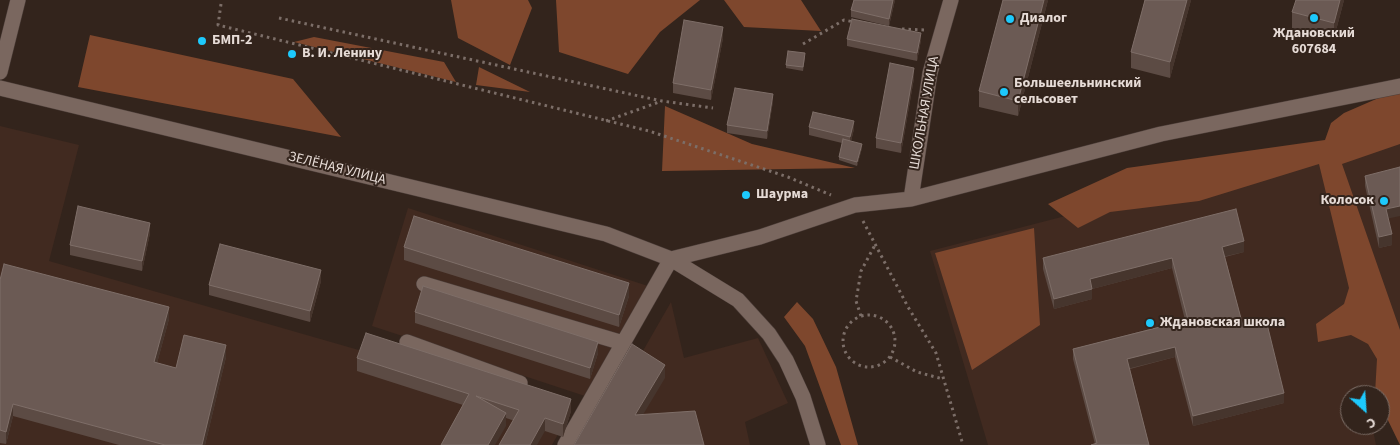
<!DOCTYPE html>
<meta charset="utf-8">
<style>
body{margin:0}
#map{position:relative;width:1400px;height:445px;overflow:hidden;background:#33241c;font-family:"Source Sans 3",sans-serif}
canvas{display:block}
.north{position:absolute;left:1340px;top:385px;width:50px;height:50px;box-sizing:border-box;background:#33241c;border:1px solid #7b6d66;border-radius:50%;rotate:154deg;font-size:14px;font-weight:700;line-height:20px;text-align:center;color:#e6dbd6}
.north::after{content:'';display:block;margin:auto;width:18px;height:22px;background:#1dc9fc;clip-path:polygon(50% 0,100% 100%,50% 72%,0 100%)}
</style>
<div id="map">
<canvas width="1400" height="445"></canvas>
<div class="north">С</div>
</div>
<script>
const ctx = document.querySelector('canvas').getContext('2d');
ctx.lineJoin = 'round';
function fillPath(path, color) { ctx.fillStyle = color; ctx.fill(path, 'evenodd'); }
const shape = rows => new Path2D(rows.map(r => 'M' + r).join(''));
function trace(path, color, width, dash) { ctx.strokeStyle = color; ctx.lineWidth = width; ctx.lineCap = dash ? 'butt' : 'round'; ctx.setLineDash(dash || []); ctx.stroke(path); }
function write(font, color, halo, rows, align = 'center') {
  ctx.font = font + ' "Source Sans 3",sans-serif'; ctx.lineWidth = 4; ctx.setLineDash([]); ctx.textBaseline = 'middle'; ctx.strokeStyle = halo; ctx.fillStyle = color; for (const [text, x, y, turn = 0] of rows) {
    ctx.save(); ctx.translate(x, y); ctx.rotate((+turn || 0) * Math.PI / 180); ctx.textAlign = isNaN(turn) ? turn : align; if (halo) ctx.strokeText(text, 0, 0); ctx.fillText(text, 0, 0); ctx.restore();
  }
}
const built = shape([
 [0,126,79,145,49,261,571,411,552,445,0,445],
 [1400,127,1400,402,1380,407,1380,395,1350,395,1350,425,1372,425,1376,445,988,445,930,251,1309,153],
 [408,208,648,286,585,396,372,326],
 [671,302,684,358,758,338,788,403,745,422,750,445,589,445]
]);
const forest = shape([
 [451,0,528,0,532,8,510,65,458,38],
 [556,0,700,0,660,32,628,74,559,52],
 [724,0,801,0,821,31,744,27],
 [90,35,293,79,341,137,78,87],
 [314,37,444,62,456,82,294,42],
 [479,67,530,92,476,85],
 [1400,92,1400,144,1342,164,1400,330,1400,445,1380,404,1380,395,1375,394,1377,359,1368,344,1351,335,1318,342,1316,324,1344,304,1349,288,1319,164,1199,201,1110,212,1078,228,1048,204,1127,168,1325,140,1331,123,1344,113,1390,93],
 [665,106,752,144,855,168,662,171],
 [1034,228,1040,325,972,370,935,253],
 [797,302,813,319,836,367,858,445,841,445,805,346,784,317]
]);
const path = shape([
 [221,4,218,25,649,131,788,177,831,195],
 [279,18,662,101,713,108],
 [902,29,926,30],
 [803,44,844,20,854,22],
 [606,121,662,101],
 [863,221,908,307,936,353,963,445],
 '843 341a26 26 0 1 1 52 0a26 26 0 1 1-52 0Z',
 [861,316,856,301,861,271,875,245],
 [890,357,917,372,943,379]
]);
const minor = shape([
 [0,72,18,0],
 [0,88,606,234,671,259,738,300,769,334,786,360,803,397,818,445],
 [911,199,930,73,951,0],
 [424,284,623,343],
 [407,342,520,383],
 [565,445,671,259,760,237,855,205,911,199,1161,134,1400,86]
]);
const wall = shape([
 [854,0,895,0,889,26,851,17,851,10],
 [1048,0,1018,116,979,107,979,91],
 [1145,0,1191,0,1170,78,1131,68,1131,52],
 [1344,0,1334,38,1292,28,1292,12],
 [723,38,711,100,673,93,673,83],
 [847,39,921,40,917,61,847,46],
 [805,57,803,71,786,68,786,65],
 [914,78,901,153,876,148,876,138],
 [773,101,767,139,727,133,727,125],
 [809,127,854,129,851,141,862,148,857,166,839,160,839,157,842,143,809,135],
 [1365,176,1388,219,1392,245,1379,248,1365,186],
 [150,233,142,271,70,255,70,245],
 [404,247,629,296,619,327,404,260],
 [1244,252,1225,257,1243,326,1284,403,1193,426,1175,357,1130,369,1149,445,1095,444,1073,359,1073,349,1185,320,1172,268,1092,289,1092,299,1054,309,1043,269,1043,258],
 [0,280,169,319,157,363,176,368,226,357,205,445,119,445,13,416,6,444,0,443],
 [321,281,310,322,209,295,209,285],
 [415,312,598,353,590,379,415,323],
 [357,358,571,411,563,437,506,418,506,426,463,405,357,371]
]);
const shadedWall = shape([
 [893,0,895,0,889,26,889,19],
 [1044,0,1048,0,1018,116,1018,101],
 [1187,0,1191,0,1170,78,1170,62],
 [1340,0,1344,0,1334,38,1334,23],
 [723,27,723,38,711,100,711,90],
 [921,33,921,40,917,61,917,53],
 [914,68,914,78,901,153,901,143],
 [773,94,773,101,767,139,767,131],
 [854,121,854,129,850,145,850,137],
 [862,144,862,148,857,166,857,162],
 [1400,206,1400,216,1386,219,1386,209],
 [150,223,150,233,142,271,142,261],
 [1392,234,1392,245,1379,248,1379,237],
 [1244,241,1244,252,1222,257,1222,247],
 [1172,258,1172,268,1092,289,1092,299,1054,309,1054,299,1090,279],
 [321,270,321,281,310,322,310,311],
 [629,283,629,296,619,327,619,315],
 [169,307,169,319,154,374,154,362],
 [598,342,598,353,590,379,590,368],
 [226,345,226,357,205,445,202,445],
 [1175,347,1175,357,1127,369,1127,359],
 [665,365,665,378,635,428,635,415],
 [1284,393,1284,403,1193,426,1193,416],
 [571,399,571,411,563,437,563,424],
 [13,404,13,416,6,444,6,432],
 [506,413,506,426,495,445,488,445],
 [545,418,545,431,537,445,530,445]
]);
const building = shape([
 [854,0,893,0,889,19,851,10,854,0],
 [1003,0,1044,0,1018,101,979,91,1003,0],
 [1145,0,1187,0,1170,62,1131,52,1145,0],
 [1296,0,1340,0,1334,23,1292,12,1296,0],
 [852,19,921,33,917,53,847,39,852,19],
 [684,20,723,27,711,90,673,83,684,20],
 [788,51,805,53,803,67,786,65,788,51],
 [890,63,914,68,901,143,876,138,890,63],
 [735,88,773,94,767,131,727,125,735,88],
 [813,112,854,121,850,137,809,127,813,112],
 [843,139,862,144,857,162,839,157,843,139],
 [1400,167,1400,206,1386,209,1392,234,1379,237,1365,176,1400,167],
 [78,206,150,223,142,261,70,245,78,206],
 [1236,209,1244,241,1222,247,1243,326,1266,320,1284,393,1193,416,1175,347,1127,359,1149,445,1091,445,1097,443,1073,349,1188,320,1172,258,1090,279,1092,289,1054,299,1043,258,1236,209],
 [414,216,629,283,619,315,404,247,414,216],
 [220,244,321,270,310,311,209,285,220,244],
 [4,264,169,307,154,362,176,368,184,335,226,345,202,445,165,445,13,404,6,432,0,430,0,280,4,264],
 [423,286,598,342,590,368,415,312,423,286],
 [366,333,571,399,563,424,545,418,530,445,499,445,519,410,476,396,506,413,488,445,441,445,469,394,357,358,366,333],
 [632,344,665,365,635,415,695,411,704,445,574,445,632,344]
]);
const markers = [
 [1314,18,5,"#1dc9fc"],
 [1010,19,5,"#1dc9fc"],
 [202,41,5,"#1dc9fc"],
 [292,54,5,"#1dc9fc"],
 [1004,92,5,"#1dc9fc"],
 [746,195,5,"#1dc9fc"],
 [1384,201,5,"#1dc9fc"],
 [1150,323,5,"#1dc9fc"]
];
const poiNames = [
 ["Диалог",1020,19],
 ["Ждановский",1314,34,"center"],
 ["607684",1314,50,"center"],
 ["БМП-2",212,41],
 ["В. И. Ленину",302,54],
 ["Большеельнинский",1014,84],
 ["сельсовет",1014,100],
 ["Шаурма",756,195],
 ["Колосок",1374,201,"right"],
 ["Ждановская школа",1160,323]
];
const streetNames = [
 ["ШКОЛЬНАЯ УЛИЦА",925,113,-80],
 ["ЗЕЛЁНАЯ УЛИЦА",337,169,14]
];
fillPath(built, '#412a20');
fillPath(forest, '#7e472d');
trace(minor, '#4c3e39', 16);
trace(path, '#7c6e68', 3, [2.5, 4]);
trace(minor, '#7a675f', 15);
fillPath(wall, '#5c4b44');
fillPath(shadedWall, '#46352d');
fillPath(building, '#6b5a54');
trace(building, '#7e6e68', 1);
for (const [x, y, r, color] of markers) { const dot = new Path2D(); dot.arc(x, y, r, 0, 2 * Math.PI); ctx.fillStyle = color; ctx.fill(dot); trace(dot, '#33241c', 2); }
write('bold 14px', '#e6dbd6', '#33241c', poiNames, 'left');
write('14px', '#e6dbd6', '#33241c', streetNames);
</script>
